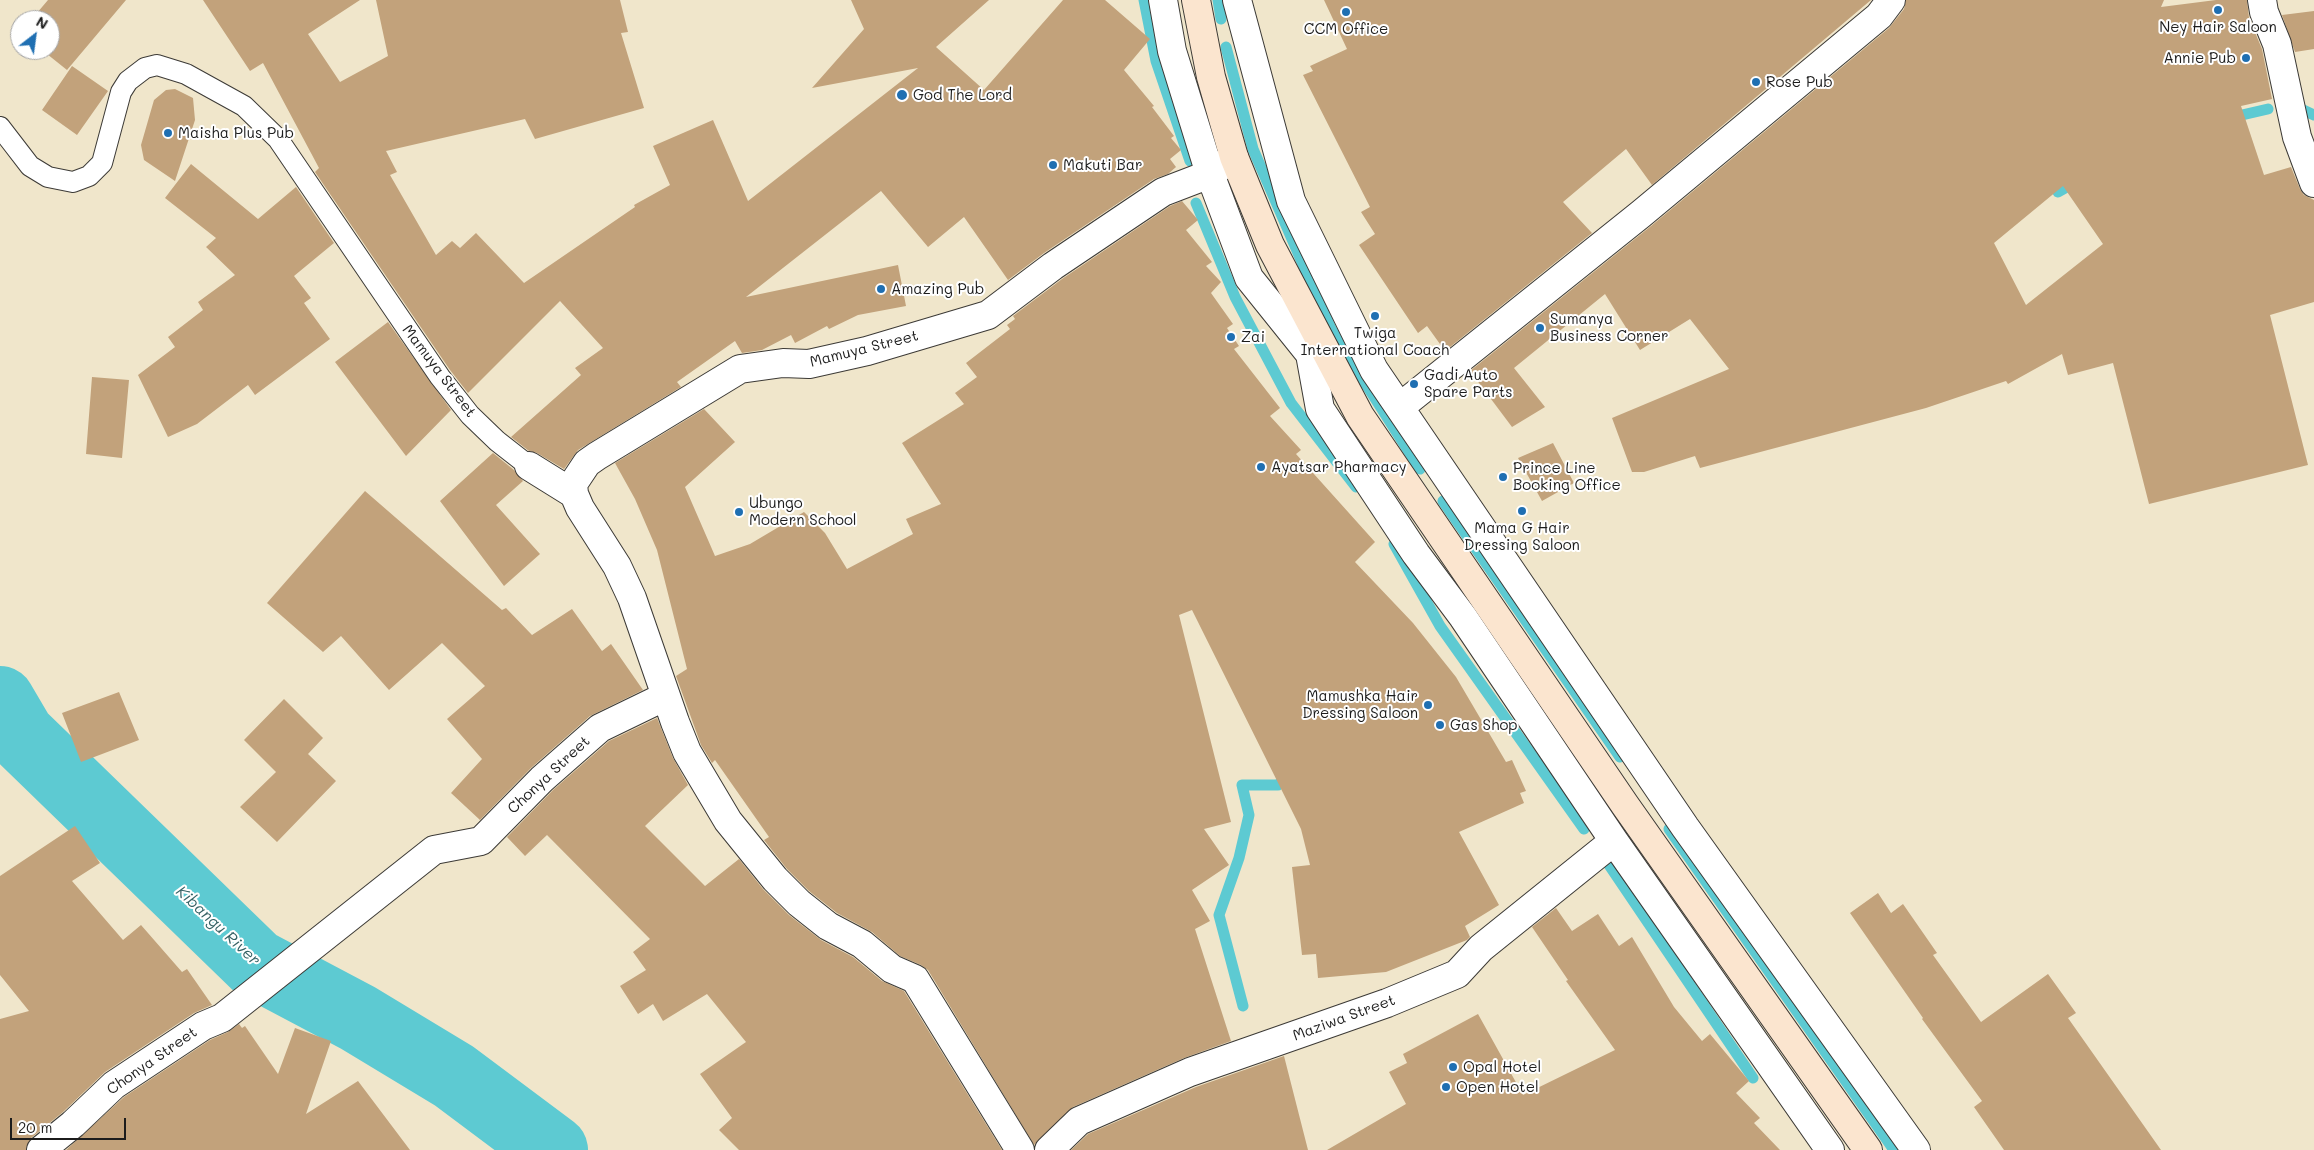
<!DOCTYPE html>
<style>
body{margin:0}
#map{position:relative;width:2314px;height:1150px;overflow:hidden;background:#f0e6cb;font-family:Mali,sans-serif}
canvas{display:block}
.north{position:absolute;left:10px;top:10px;width:50px;height:50px;box-sizing:border-box;background:#fff;border:1px solid #a4a4a4;border-radius:50%;rotate:30deg;font-size:14px;font-weight:700;line-height:20px;text-align:center;color:#1c1c1c}
.north::after{content:'';display:block;margin:auto;width:18px;height:22px;background:#1f6fb2;clip-path:polygon(50% 0,100% 100%,50% 72%,0 100%)}
.scale{position:absolute;left:10px;top:1118px;width:116px;height:22px;box-sizing:border-box;border:2px solid #1c1c1c;border-top:0;padding-left:6px;font-size:15px;line-height:18px;white-space:nowrap;color:#1c1c1c;-webkit-text-stroke:4px #fff;paint-order:stroke}
</style>
<div id="map">
<canvas width="2314" height="1150"></canvas>
<div class="north">N</div>
<div class="scale">20 m</div>
</div>
<script>
const ctx = document.querySelector('canvas').getContext('2d');
ctx.lineJoin = 'round';
const shape = rows => new Path2D(rows.map(r => 'M' + r).join(''));
function trace(path, color, width, dash) { ctx.strokeStyle = color; ctx.lineWidth = width; ctx.lineCap = dash ? 'butt' : 'round'; ctx.setLineDash(dash || []); ctx.stroke(path); }
function fillPath(path, color) { ctx.fillStyle = color; ctx.fill(path, 'evenodd'); }
function write(font, color, halo, rows, align = 'center') {
  ctx.font = font + ' Mali,sans-serif'; ctx.lineWidth = 4; ctx.setLineDash([]); ctx.textBaseline = 'middle'; ctx.strokeStyle = halo; ctx.fillStyle = color; for (const [text, x, y, turn = 0] of rows) {
    ctx.save(); ctx.translate(x, y); ctx.rotate((+turn || 0) * Math.PI / 180); ctx.textAlign = isNaN(turn) ? turn : align; if (halo) ctx.strokeText(text, 0, 0); ctx.fillText(text, 0, 0); ctx.restore();
  }
}
const stream = shape([
 [1144,0,1156,61,1190,161],
 [1218,0,1221,19],
 [1226,47,1253,149,1331,329,1420,469],
 [2299,108,2314,115],
 [2229,118,2268,109],
 [2058,192,2076,182],
 [1196,203,1235,297,1291,403,1356,487],
 [1443,501,1620,757],
 [1394,544,1440,626,1584,829],
 [1669,829,1894,1150],
 [1607,862,1753,1078],
 [250,990,256,964],
 [1243,1006,1219,915,1239,858,1249,815,1242,785,1278,785,1289,774]
]);
const river = shape([
 [0,701,20,735,256,964,358,1018,454,1076,553,1150]
]);
const building = shape([
 [48,0,126,0,67,70,42,50,50,50,50,20,31,20],
 [203,0,360,0,308,34,340,82,388,56,376,0,620,0,628,32,621,33,644,108,535,139,525,119,386,151,397,172,390,175,436,255,452,241,460,248,476,233,524,283,635,207,634,205,670,185,653,146,713,120,748,201,918,68,812,88,864,29,851,0,989,0,936,47,984,90,1063,0,1105,0,1150,39,1124,70,1154,106,1152,107,1174,136,1171,138,1181,150,1170,159,1176,167,1168,174,1154,179,1044,253,1008,280,964,217,928,247,881,191,746,297,898,265,906,306,858,315,829,329,827,326,795,343,791,335,762,350,742,353,735,341,677,382,681,387,578,450,564,469,537,453,529,451,511,437,581,375,575,368,603,348,560,301,468,393,450,370,315,172,319,168,263,63,250,71],
 [1324,0,1871,0,1652,185,1626,149,1563,202,1592,233,1445,351,1427,326,1418,333,1359,245,1375,234,1361,212,1370,207,1303,75,1313,71,1310,66,1347,49],
 [1906,0,2164,0,2161,7,2216,0,2247,0,2249,18,2262,49,2272,99,2241,106,2264,175,2291,167,2300,189,2304,195,2314,200,2314,302,2270,315,2308,465,2149,504,2113,363,2068,375,2062,354,2008,384,2006,381,1926,408,1700,468,1695,456,1644,472,1632,472,1612,418,1729,369,1690,319,1640,350,1605,294,1514,368,1545,407,1512,427,1470,371,1651,226,1889,28,1904,9],
 [2063,186,2103,244,2026,305,1994,243],
 [2314,11,2314,49,2295,52,2282,15],
 [72,66,108,91,77,135,42,110],
 [175,89,193,98,195,120,175,181,144,160,141,145,154,100,166,90],
 [191,164,258,219,296,187,334,243,294,276,311,298,304,303,330,339,255,395,248,385,197,424,168,437,138,375,175,347,168,337,203,310,198,302,235,275,206,247,216,238,165,198],
 [1182,201,1198,220,1186,230,1212,262,1206,266,1221,282,1211,293,1233,324,1227,328,1239,346,1234,349,1280,408,1270,416,1301,450,1296,454,1375,542,1355,562,1413,623,1456,677,1506,762,1512,760,1526,791,1520,793,1524,803,1459,832,1499,905,1465,926,1470,937,1467,940,1386,972,1318,978,1316,954,1302,955,1292,867,1310,865,1301,829,1192,610,1179,615,1231,822,1204,829,1229,865,1192,890,1210,921,1195,929,1231,1041,1184,1058,1073,1107,1034,1145,928,970,921,965,900,956,872,932,837,913,809,891,787,869,764,840,769,837,715,760,712,763,701,745,676,676,687,669,657,550,635,499,615,463,704,409,735,442,685,487,715,556,750,544,804,512,825,533,847,569,913,534,906,519,941,504,902,443,964,404,955,393,977,377,966,363,1010,329,1007,325,1015,319,1013,316,1062,279,1170,206],
 [388,322,451,410,406,456,335,362],
 [92,377,129,380,122,458,86,454],
 [1553,443,1574,483,1542,501,1518,458],
 [493,453,514,470,523,481,496,505,540,554,504,586,440,501],
 [365,491,502,610,506,608,532,635,572,609,602,651,611,644,643,690,590,716,531,768,480,820,451,793,482,759,447,719,485,686,442,643,389,690,341,636,323,652,267,603],
 [119,692,139,740,81,762,62,713],
 [284,699,323,738,308,754,336,781,277,842,240,807,276,772,244,740],
 [657,718,673,758,688,785,645,826,705,886,739,859,763,889,789,915,821,940,853,957,882,981,904,991,1002,1150,739,1150,719,1130,732,1118,700,1074,746,1042,707,994,663,1021,653,1004,638,1014,620,986,646,970,633,952,650,939,547,835,525,856,507,837,553,790,609,741],
 [75,826,100,863,72,881,123,940,141,925,182,972,187,969,212,1005,194,1013,105,1072,63,1112,31,1138,26,1150,0,1150,0,1019,29,1011,0,975,0,876],
 [1878,893,1891,913,1903,904,1937,953,1933,955,1981,1022,2048,974,2076,1013,2068,1018,2161,1150,2004,1150,1974,1107,1982,1101,1922,1019,1923,1018,1850,913],
 [1556,908,1572,931,1598,914,1619,946,1632,937,1674,1007,1702,1041,1710,1034,1749,1081,1736,1093,1760,1118,1754,1123,1780,1150,1327,1150,1406,1104,1389,1072,1407,1063,1403,1054,1478,1014,1523,1095,1615,1050,1566,981,1568,980,1532,927],
 [239,1024,242,1028,245,1026,278,1074,295,1028,331,1041,306,1114,358,1081,410,1150,66,1150,124,1097,210,1040,228,1032],
 [1284,1056,1308,1150,1071,1150,1088,1134,1196,1087]
]);
const service = shape([
 [0,127,30,166,48,177,73,182,89,176,102,163,121,92,128,81,145,68,157,65,186,74,244,106,278,139,440,377,470,415,497,441,529,466]
]);
const minor = shape([
 [1163,0,1172,51,1210,174,1249,278,1310,354,1320,409,1416,554,1463,617,1614,841,1830,1150],
 [1237,0,1291,201,1374,370,1685,827,1916,1150],
 [2262,0,2264,12,2277,44,2297,137,2314,183],
 [1400,407,1641,214,1879,16,1891,0],
 [529,466,574,494],
 [41,1150,73,1124,114,1085,203,1026,222,1018,434,850,481,841,542,779,600,728,666,696],
 [1020,1150,915,979,892,969,862,944,828,926,799,903,775,879,728,821,687,752,675,722,632,598,617,566,580,508,574,494,573,484,587,463,597,456,740,369,783,363,809,364,867,351,988,315,1053,266,1163,192,1210,174,1234,157],
 [1049,1150,1079,1121,1190,1072,1387,1003,1457,974,1481,948,1614,841]
]);
const secondary = shape([
 [1196,0,1211,77,1234,157,1270,245,1360,416,1625,805,1868,1150]
]);
const markers = [
 [2218,10,5,"#1f6fb2"],
 [1346,12,5,"#1f6fb2"],
 [2246,58,5,"#1f6fb2"],
 [1756,82,5,"#1f6fb2"],
 [902,95,6,"#1f6fb2"],
 [168,133,5,"#1f6fb2"],
 [1053,165,5,"#1f6fb2"],
 [881,289,5,"#1f6fb2"],
 [1375,316,5,"#1f6fb2"],
 [1540,328,5,"#1f6fb2"],
 [1231,337,5,"#1f6fb2"],
 [1414,384,5,"#1f6fb2"],
 [1261,467,5,"#1f6fb2"],
 [1503,477,5,"#1f6fb2"],
 [1522,511,5,"#1f6fb2"],
 [739,512,5,"#1f6fb2"],
 [1428,705,5,"#1f6fb2"],
 [1440,725,5,"#1f6fb2"],
 [1453,1067,5,"#1f6fb2"],
 [1446,1087,5,"#1f6fb2"]
];
const poiNames = [
 ["Ney Hair Saloon",2218,27,"center"],
 ["CCM Office",1346,29,"center"],
 ["Annie Pub",2236,58,"right"],
 ["Rose Pub",1766,82],
 ["God The Lord",913,95],
 ["Maisha Plus Pub",178,133],
 ["Makuti Bar",1063,165],
 ["Amazing Pub",891,289],
 ["Sumanya",1550,319],
 ["Business Corner",1550,336],
 ["Twiga",1375,333,"center"],
 ["International Coach",1375,350,"center"],
 ["Zai",1241,337],
 ["Gadi Auto",1424,375],
 ["Spare Parts",1424,392],
 ["Ayatsar Pharmacy",1271,467],
 ["Prince Line",1513,468],
 ["Booking Office",1513,485],
 ["Ubungo",749,503],
 ["Modern School",749,520],
 ["Mama G Hair",1522,528,"center"],
 ["Dressing Saloon",1522,545,"center"],
 ["Mamushka Hair",1418,696,"right"],
 ["Dressing Saloon",1418,713,"right"],
 ["Gas Shop",1450,725],
 ["Opal Hotel",1463,1067],
 ["Open Hotel",1456,1087]
];
const streetNames = [
 ["Mamuya Street",864,349,-14],
 ["Mamuya Street",439,371,53],
 ["Chonya Street",549,775,-43],
 ["Maziwa Street",1344,1018,-20],
 ["Chonya Street",152,1061,-35]
];
const waterNames = [
 ["Kibangu River",218,926,43]
];
trace(stream, '#5dcad2', 11);
trace(river, '#5dcad2', 70);
fillPath(building, '#c2a27b');
trace(service, '#3c3a36', 22);
trace(minor, '#3c3a36', 30);
trace(secondary, '#3c3a36', 30);
trace(service, '#fff', 20);
trace(minor, '#fff', 28);
trace(secondary, '#fbe5cf', 28);
for (const [x, y, r, color] of markers) { const dot = new Path2D(); dot.arc(x, y, r, 0, 2 * Math.PI); ctx.fillStyle = color; ctx.fill(dot); trace(dot, '#fff', 2); }
write('15px', '#1c1c1c', '#fff', poiNames, 'left');
write('15px', '#1c1c1c', '#fff', streetNames);
write('italic 16px', '#366265', '#fff', waterNames);
</script>
